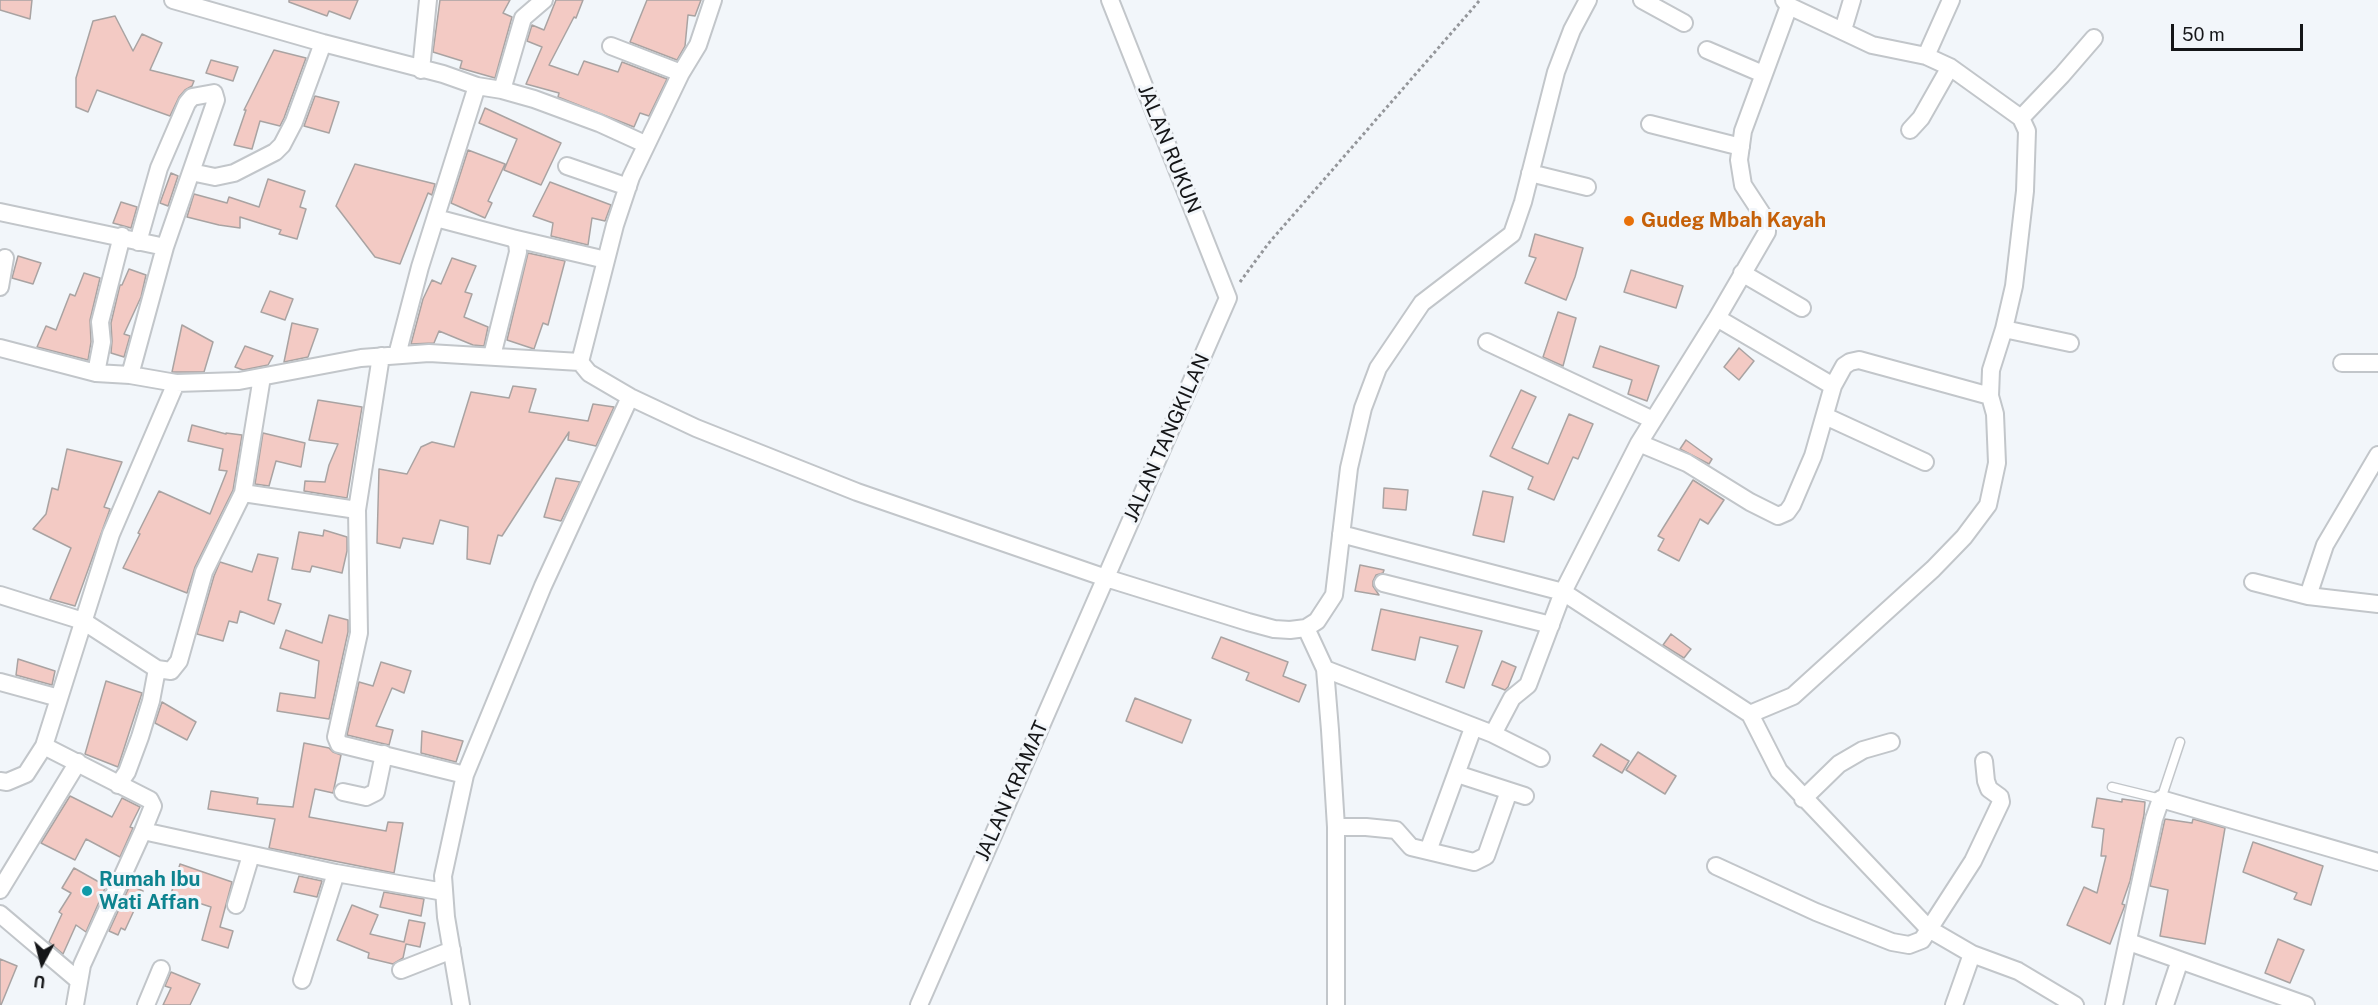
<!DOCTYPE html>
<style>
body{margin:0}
#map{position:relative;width:2378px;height:1005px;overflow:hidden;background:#f2f6fa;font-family:"Public Sans",sans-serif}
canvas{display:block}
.north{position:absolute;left:12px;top:933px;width:60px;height:60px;-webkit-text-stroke:4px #f2f6fa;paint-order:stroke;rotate:187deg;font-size:16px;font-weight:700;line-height:24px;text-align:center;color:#151618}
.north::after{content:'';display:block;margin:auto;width:21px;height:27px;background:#151618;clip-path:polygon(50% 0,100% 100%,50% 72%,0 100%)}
.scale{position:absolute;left:2171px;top:24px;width:132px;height:27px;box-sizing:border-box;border:3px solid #151618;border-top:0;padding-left:8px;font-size:18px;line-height:21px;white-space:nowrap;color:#151618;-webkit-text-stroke:4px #f2f6fa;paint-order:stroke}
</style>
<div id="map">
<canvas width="2378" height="1005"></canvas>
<div class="north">U</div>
<div class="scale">50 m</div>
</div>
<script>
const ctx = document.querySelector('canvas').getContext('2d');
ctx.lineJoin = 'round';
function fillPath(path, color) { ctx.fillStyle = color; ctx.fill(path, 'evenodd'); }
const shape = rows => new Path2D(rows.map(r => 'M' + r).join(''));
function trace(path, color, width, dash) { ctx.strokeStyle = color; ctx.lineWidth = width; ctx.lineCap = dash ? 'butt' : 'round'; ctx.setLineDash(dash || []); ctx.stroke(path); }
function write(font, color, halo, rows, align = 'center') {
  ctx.font = font + ' "Public Sans",sans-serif'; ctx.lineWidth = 6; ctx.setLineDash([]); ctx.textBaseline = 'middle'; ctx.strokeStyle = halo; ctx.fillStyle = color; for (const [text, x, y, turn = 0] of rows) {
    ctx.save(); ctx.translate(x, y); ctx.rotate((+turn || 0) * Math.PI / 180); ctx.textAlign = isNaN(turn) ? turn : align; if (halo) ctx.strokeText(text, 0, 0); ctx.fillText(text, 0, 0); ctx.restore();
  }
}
const building = shape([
 [0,0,32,0,30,19,0,10,0,0],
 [289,0,358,0,350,19,329,11,327,16,289,2,289,0],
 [440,0,510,0,503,13,512,17,495,78,460,68,462,61,433,52,440,0],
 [556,0,583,0,576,18,574,17,549,65,578,75,584,61,618,72,622,62,667,79,649,116,640,113,634,127,558,97,559,93,526,84,542,47,527,41,532,25,544,30,556,0],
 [647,0,701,0,695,16,688,15,685,46,677,60,630,42,647,0],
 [115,16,133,51,142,34,162,43,150,70,194,81,192,86,185,90,179,97,170,116,97,90,88,112,76,107,76,78,93,21,115,16],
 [274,50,306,58,284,118,280,126,260,121,252,149,234,145,246,110,244,110,274,50],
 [211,60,238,67,233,81,206,73,211,60],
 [315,96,339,102,329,133,304,126,315,96],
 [485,108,561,143,541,185,504,170,517,139,479,123,485,108],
 [468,150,505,164,488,201,492,203,485,218,451,203,468,150],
 [355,164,435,184,432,195,428,193,400,264,375,257,336,206,355,164],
 [171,173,178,176,168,206,160,203,171,173],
 [268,179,305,191,300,207,306,209,297,239,279,234,281,230,240,217,240,228,219,225,187,217,194,194,227,203,229,197,259,207,268,179],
 [550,182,611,205,605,221,592,218,588,245,551,236,553,223,533,216,550,182],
 [121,202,137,207,131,228,113,223,121,202],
 [1535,234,1583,248,1575,277,1566,300,1525,283,1536,258,1529,256,1535,234],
 [528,253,565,261,548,325,543,323,534,349,507,340,528,253],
 [18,256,41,263,33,284,12,278,18,256],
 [452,258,476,266,465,292,472,294,464,317,488,327,484,346,473,345,439,331,434,343,411,344,423,299,432,280,441,284,452,258],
 [129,269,146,275,141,297,124,334,130,336,124,357,111,353,112,341,111,323,120,285,122,285,129,269],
 [1631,270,1683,286,1676,308,1624,292,1631,270],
 [84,273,100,278,90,320,91,342,88,360,37,347,46,326,56,330,70,294,75,296,84,273],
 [270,291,293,299,285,320,261,312,270,291],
 [1558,312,1576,318,1563,366,1543,357,1558,312],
 [292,323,318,329,308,357,284,362,292,323],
 [182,325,213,342,204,372,172,372,182,325],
 [245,346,273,356,268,365,243,370,235,367,245,346],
 [1600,346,1659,366,1647,401,1628,394,1632,380,1593,367,1600,346],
 [1739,348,1754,361,1739,380,1724,367,1739,348],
 [513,386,536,389,529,412,588,421,593,404,614,407,596,446,568,440,569,432,502,536,498,535,490,564,467,559,468,527,440,520,433,544,403,538,400,548,377,543,379,469,407,474,421,447,432,442,454,447,471,392,509,398,513,386],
 [1521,390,1536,397,1512,448,1548,464,1569,414,1593,424,1578,459,1573,457,1554,500,1528,489,1533,477,1490,456,1521,390],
 [318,400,362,407,347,498,304,491,305,481,325,482,329,465,338,444,309,440,318,400],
 [192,425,226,434,226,433,242,435,233,490,195,567,187,593,123,568,140,534,138,533,159,491,210,514,227,471,219,470,223,449,188,441,192,425],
 [263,433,305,443,301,467,276,461,269,486,255,484,263,433],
 [1686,440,1712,459,1709,464,1680,449,1686,440],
 [67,449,122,462,104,507,110,509,75,606,50,599,71,548,33,529,46,514,52,488,58,490,67,449],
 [556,478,580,482,561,521,544,517,556,478],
 [1693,480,1724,500,1708,524,1700,519,1679,561,1658,550,1664,539,1658,536,1693,480],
 [1384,488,1408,490,1406,510,1383,508,1384,488],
 [1483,491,1513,497,1504,542,1473,535,1483,491],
 [324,530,347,537,347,551,342,573,312,566,310,572,292,569,299,532,323,536,324,530],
 [258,554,278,558,268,600,281,604,274,624,240,611,237,623,229,621,223,641,197,634,214,576,220,562,252,572,258,554],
 [1360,565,1384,570,1383,573,1376,575,1373,581,1373,586,1379,595,1355,591,1360,565],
 [1381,609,1482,631,1464,688,1446,682,1458,646,1420,637,1415,660,1372,650,1381,609],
 [329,615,348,620,348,632,329,719,277,711,280,693,315,698,319,661,280,648,286,630,322,643,329,615],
 [1671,634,1691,649,1684,658,1663,645,1671,634],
 [1221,637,1288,662,1283,676,1306,685,1299,702,1246,680,1249,673,1212,658,1221,637],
 [18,659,55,671,52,685,16,675,18,659],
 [1502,661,1516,667,1508,687,1505,690,1492,685,1502,661],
 [381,662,411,671,404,693,392,688,376,726,393,730,389,745,347,735,359,682,373,686,381,662],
 [106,681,142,693,118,767,85,754,106,681],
 [1135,698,1191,720,1182,743,1126,721,1135,698],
 [162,702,196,722,187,740,155,723,162,702],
 [422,731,463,741,456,762,421,753,422,731],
 [304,743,329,748,333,752,341,755,333,793,315,789,309,817,386,831,388,822,403,823,394,873,269,848,275,819,208,809,211,791,258,798,257,804,293,807,304,743],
 [1601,744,1629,761,1622,773,1593,756,1601,744],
 [1638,752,1676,776,1665,794,1626,770,1638,752],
 [70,796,112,817,122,798,140,807,130,827,133,828,120,857,86,839,75,860,41,843,70,796],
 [2097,798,2122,802,2122,799,2145,802,2144,815,2130,881,2122,904,2125,905,2110,944,2067,925,2084,887,2097,893,2106,856,2101,856,2104,829,2092,827,2097,798],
 [2165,819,2192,823,2193,819,2225,828,2205,944,2160,936,2168,890,2150,886,2165,819],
 [2253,842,2323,866,2311,905,2294,899,2297,893,2243,872,2253,842],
 [180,864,232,882,220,927,233,931,228,948,202,940,211,907,171,894,180,864],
 [74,868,106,886,86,932,76,925,63,954,49,942,62,914,59,912,71,893,62,888,74,868],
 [299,876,322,881,317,897,294,892,299,876],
 [130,885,143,891,125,930,121,928,118,935,109,931,130,885],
 [384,892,424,899,421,916,380,907,384,892],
 [352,905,378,915,370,934,404,942,409,920,425,923,420,947,406,944,403,958,393,964,368,958,369,953,337,940,352,905],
 [2278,939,2304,950,2290,983,2265,973,2278,939],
 [0,959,17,966,1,1005,0,1005,0,959],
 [171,972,200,984,190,1005,163,1005,171,988,165,986,171,972]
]);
const path = shape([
 [1240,282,1268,244,1480,0]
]);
const service = shape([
 [2112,787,2161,799,2180,742]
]);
const minor = shape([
 [173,0,323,43,443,74,477,86,420,267,397,355],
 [1642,0,1684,23],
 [1784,0,1789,6,1872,45,1926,56,1950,67,2021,118,2027,131,2025,191,2014,286,2004,329,2070,343],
 [1843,30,1852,0],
 [611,46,681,73],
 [1707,50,1763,74],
 [1926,56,1951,0],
 [421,70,428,0],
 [477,86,502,90,534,99,599,123,645,144],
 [502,90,523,18,544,0],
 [2021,118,2062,75,2094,38],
 [1650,124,1741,147],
 [1910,130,1921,118,1950,67],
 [567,166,628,187],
 [191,172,215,177,234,173,275,152,282,145,294,122,323,43],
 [1530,173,1587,187],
 [0,212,165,247],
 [436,218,512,238,517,242,518,252,492,356],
 [512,238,606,260],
 [1742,273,1802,308],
 [0,287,5,258],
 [1487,342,1653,420],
 [0,348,96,373,130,375,176,383,239,381,361,358,429,353,580,362,589,373,630,397,696,428,857,492,1106,578,1248,622,1274,629,1290,630,1306,628,1317,621,1334,595,1349,468,1363,408,1378,368,1422,303,1512,234,1523,202,1556,72,1572,30,1588,0],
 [381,356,357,510,359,633,336,737,339,744,465,775],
 [580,362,615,225,631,177,681,73,698,45,713,0],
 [2342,363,2378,363],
 [96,373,102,342,100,322,122,236],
 [130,375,165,247,216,100,214,93,192,97,187,103,159,168,138,242],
 [1833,386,1844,366,1850,362,1859,360,1990,396],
 [1825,416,1925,462],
 [1639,443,1687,463,1750,502,1778,516,1787,512,1792,505,1813,456,1833,386,1717,318],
 [243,493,262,377],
 [1341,534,1563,592,1750,714,1779,771,1929,929,1972,954,2018,971,2075,1005],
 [2253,582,2308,596,2378,604],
 [1383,583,1551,625],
 [0,595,83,621,157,669,171,671,179,661,204,572,243,493,357,510],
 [2308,596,2325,545,2378,455],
 [1306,628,1325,669,1330,730,1336,827,1336,1005],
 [1325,669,1493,734,1541,758],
 [0,682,59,698],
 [1750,714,1793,696,1933,569,1964,537,1988,505,1997,463,1995,414,1990,396,1991,370,2004,329],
 [1493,734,1512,698,1528,685,1563,592,1639,443,1717,318,1767,232,1767,224,1762,214,1743,185,1739,160,1743,131,1789,6],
 [1457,774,1525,796],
 [0,781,7,782,26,774,44,746],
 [118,785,127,772,140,737,151,701,157,669],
 [343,792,366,797,376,792,384,754],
 [1803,799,1839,764,1863,750,1891,742],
 [1336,827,1366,827,1396,830,1411,847,1474,862,1486,856,1509,791],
 [143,831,153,806,150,800,44,746,111,534,176,383],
 [1428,851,1473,728],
 [1716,866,1816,912,1892,942,1909,945,1922,940,1973,861,2001,802,2000,797,1989,789,1986,781,1984,761],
 [0,890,78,762],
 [236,905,251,855],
 [0,914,79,981],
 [2129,942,2306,1005],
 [401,970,452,950],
 [302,980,336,873],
 [75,1005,82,965,143,831,336,873,444,892],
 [146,1005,161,969],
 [461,1005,446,917,443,876,465,775,543,586,630,397],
 [919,1005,1228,298,1110,0],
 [1954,1005,1972,954],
 [2114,1005,2154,819,2161,799,2378,862],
 [2165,1005,2180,960]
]);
const markers = [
 [1629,221,6,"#e8710a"],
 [87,891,6,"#0f9aa8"]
];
const streetNames = [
 ["JALAN RUKUN",1169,149,68],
 ["JALAN TANGKILAN",1167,438,-66],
 ["JALAN KRAMAT",1012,791,-66]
];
const foodNames = [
 ["Gudeg Mbah Kayah",1641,221]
];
const cultureNames = [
 ["Rumah Ibu",99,880],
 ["Wati Affan",99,903]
];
fillPath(building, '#f3cac4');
trace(building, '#a9a3a2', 1.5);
trace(service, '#c2c6ca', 11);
trace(minor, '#c2c6ca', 20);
trace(path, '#94969a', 3, [3, 3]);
trace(service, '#fff', 8);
trace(minor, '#fff', 16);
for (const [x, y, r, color] of markers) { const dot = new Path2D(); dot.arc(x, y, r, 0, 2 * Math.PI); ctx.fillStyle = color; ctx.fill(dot); trace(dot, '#f2f6fa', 2); }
write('20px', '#151618', '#f2f6fa', streetNames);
write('bold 20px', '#c56008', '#f2f6fa', foodNames, 'left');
write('bold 20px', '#0d838f', '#f2f6fa', cultureNames, 'left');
</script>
